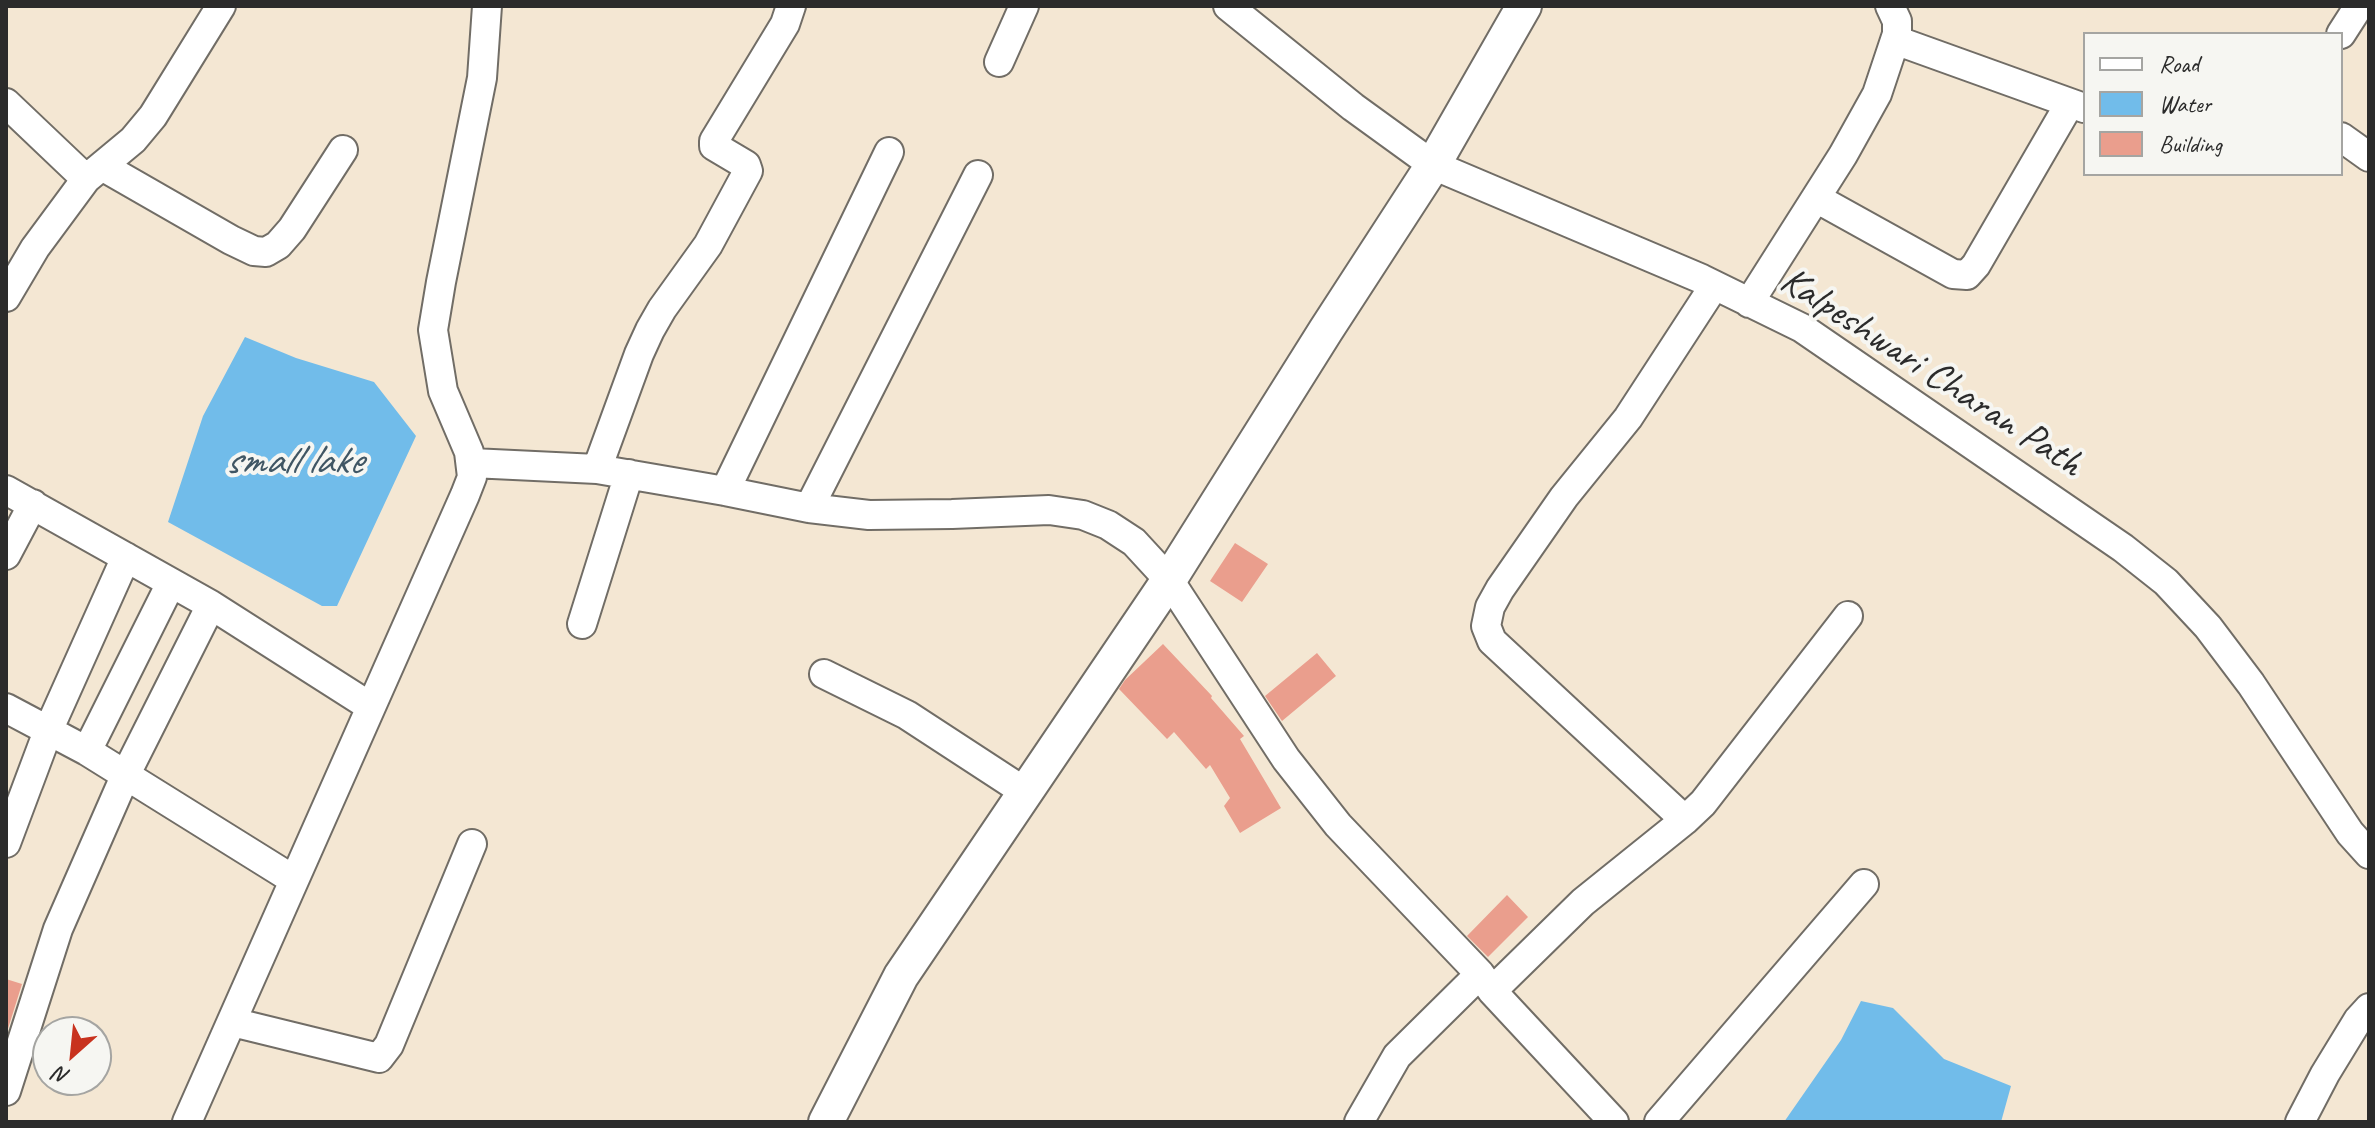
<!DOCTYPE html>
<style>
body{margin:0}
#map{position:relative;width:2375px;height:1128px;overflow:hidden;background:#f4e7d3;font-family:Caveat,sans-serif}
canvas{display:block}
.frame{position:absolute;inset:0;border:8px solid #2b2b2b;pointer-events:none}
.legend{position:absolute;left:2083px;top:32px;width:260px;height:144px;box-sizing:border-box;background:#f6f6f2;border:2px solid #a5a5a2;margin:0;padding:10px 14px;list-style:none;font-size:24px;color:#2b2b2b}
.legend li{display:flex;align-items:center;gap:16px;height:40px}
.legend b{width:40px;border:2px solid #a5a5a2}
.north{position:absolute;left:32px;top:1016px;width:80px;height:80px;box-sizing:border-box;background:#f6f6f2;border:2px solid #a5a5a2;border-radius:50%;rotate:207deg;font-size:22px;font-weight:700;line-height:32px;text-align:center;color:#2b2b2b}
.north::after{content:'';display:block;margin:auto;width:28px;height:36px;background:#c8321e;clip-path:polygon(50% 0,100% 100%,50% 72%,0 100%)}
</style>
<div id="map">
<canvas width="2375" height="1128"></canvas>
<div class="frame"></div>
<ul class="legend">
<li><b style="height:10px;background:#fff"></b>Road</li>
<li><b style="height:22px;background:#71bcea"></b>Water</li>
<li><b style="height:22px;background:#ea9e8d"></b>Building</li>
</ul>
<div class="north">N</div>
</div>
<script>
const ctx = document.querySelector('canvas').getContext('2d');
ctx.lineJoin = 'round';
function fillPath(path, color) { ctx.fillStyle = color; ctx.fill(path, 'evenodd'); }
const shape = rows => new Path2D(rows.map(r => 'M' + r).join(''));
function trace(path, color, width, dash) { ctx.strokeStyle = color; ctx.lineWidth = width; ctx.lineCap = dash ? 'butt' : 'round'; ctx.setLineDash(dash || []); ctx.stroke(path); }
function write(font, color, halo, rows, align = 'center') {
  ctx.font = font + ' Caveat,sans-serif'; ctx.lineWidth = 8; ctx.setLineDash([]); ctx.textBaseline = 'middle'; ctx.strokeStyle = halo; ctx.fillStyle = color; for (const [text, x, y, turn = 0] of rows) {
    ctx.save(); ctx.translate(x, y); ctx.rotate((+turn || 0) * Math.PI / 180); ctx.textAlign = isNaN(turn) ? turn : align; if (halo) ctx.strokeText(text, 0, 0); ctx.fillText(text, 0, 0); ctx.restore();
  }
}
const water = shape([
 [245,337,296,358,374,382,416,436,337,606,322,606,168,522,203,416],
 [1861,1001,1893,1008,1944,1059,2011,1086,2001,1122,1784,1122,1841,1040]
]);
const building = shape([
 [1235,543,1268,564,1242,602,1210,581],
 [1163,644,1212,696,1211,698,1244,736,1240,739,1281,808,1240,833,1224,806,1230,798,1210,765,1206,769,1174,732,1167,739,1119,689,1125,680],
 [1317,653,1336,676,1282,721,1265,696],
 [1507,895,1528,917,1488,957,1467,936],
 [6,979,22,984,6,1035]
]);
const minor = shape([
 [1228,6,1353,107,1433,165,1702,279,1802,328,2123,548,2166,582,2208,627,2251,684,2350,833,2369,854],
 [2341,34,2359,6],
 [1895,40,2084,108],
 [999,62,1024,6],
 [6,103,86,179],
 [2341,137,2369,157],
 [102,166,231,240,254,251,266,252,278,245,292,229,343,150],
 [1816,198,1953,274,1967,275,1976,265,2070,103],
 [6,297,35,248,86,179,133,140,153,116,221,6],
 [1749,303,1843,155,1877,94,1897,34,1897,21,1890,6],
 [472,463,597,469,725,491,809,508,869,515,952,514,1049,510,1083,515,1108,525,1134,542,1169,580,1286,759,1338,825,1480,974,1492,991,1614,1122],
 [597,469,639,354,650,330,662,309,708,245,748,171,746,165,714,146,714,141,785,24,791,6],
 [6,490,211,605,371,707],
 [725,491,889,152],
 [809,508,978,175],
 [6,555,33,504],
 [582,624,629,474],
 [824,674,907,715,1025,792],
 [6,708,87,751,294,880],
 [87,751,171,583],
 [1685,820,1492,641,1486,626,1490,607,1500,589,1564,497,1628,418,1714,286],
 [6,843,48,731,126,557],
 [1492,991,1583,902,1685,820,1703,803,1848,616],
 [232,1022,379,1058,389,1045,472,844],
 [6,1091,58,929,126,774,211,605],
 [187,1122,465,495,472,477,469,452,443,391,433,330,441,282,482,78,487,6],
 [1359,1122,1397,1056,1480,974],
 [1659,1122,1864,884],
 [2300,1122,2325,1074,2358,1020,2369,1008]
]);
const major = shape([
 [826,1122,901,976,1169,580,1326,330,1433,165,1524,6]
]);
const streetNames = [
 ["Kalpeshwari Charan Path",1931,373,33]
];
const waterNames = [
 ["small lake",293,462]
];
fillPath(water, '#71bcea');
fillPath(building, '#ea9e8d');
trace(minor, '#716d66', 32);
trace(major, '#716d66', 38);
trace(minor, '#fff', 28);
trace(major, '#fff', 34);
write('40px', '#2b2b2b', '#f6f6f2', streetNames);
write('italic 42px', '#405664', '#f6f6f2', waterNames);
</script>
